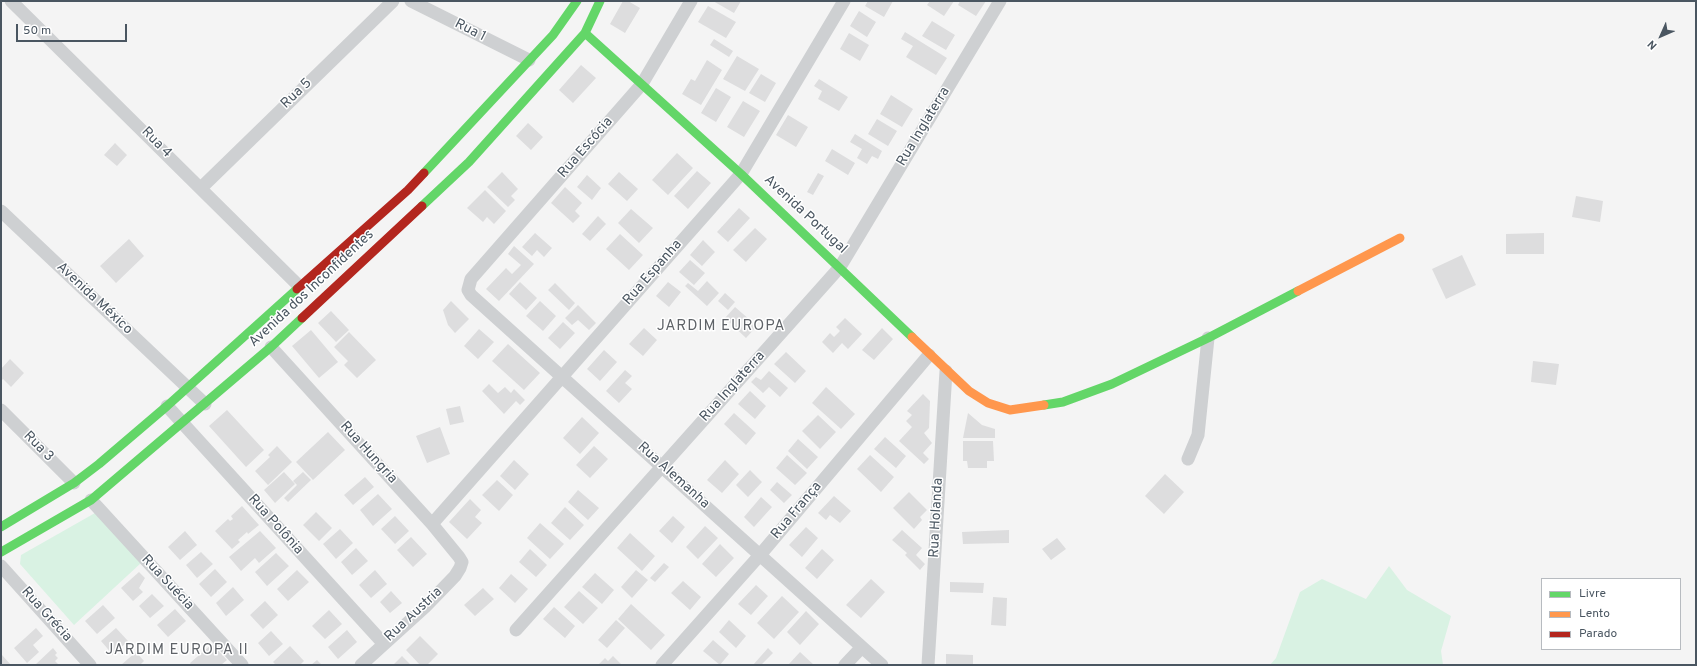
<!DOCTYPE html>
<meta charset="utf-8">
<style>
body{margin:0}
#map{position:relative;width:1697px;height:666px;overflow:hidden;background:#f4f4f4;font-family:Overpass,sans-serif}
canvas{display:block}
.frame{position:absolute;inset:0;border:2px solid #4a5661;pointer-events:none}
.legend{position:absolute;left:1541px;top:578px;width:140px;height:72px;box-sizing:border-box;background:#fff;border:1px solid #b7bbc0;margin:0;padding:5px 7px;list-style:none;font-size:12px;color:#4a5661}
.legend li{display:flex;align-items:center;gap:8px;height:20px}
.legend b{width:20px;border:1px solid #b7bbc0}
.north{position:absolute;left:1641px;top:16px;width:40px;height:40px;-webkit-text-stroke:3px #fff;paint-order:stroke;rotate:225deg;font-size:11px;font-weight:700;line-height:16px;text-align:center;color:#4a5661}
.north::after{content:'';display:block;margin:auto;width:14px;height:18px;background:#4a5661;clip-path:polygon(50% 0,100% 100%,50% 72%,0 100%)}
.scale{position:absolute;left:16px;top:24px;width:111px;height:18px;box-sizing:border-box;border:2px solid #4a5661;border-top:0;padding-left:5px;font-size:12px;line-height:14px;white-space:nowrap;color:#4a5661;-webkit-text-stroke:3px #fff;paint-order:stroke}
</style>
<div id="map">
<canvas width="1697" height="666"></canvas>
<div class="frame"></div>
<ul class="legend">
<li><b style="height:5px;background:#63d668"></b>Livre</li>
<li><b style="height:5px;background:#ff974d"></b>Lento</li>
<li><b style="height:5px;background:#b3261e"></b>Parado</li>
</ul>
<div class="north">N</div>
<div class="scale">50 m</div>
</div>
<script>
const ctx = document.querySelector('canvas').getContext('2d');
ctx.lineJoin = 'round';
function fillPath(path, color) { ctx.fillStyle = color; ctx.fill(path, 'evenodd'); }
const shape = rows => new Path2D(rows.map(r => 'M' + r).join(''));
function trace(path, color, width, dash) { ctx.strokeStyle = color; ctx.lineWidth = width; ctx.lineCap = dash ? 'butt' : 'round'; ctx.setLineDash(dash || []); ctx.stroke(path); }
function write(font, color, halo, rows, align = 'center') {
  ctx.font = font + ' Overpass,sans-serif'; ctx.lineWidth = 3; ctx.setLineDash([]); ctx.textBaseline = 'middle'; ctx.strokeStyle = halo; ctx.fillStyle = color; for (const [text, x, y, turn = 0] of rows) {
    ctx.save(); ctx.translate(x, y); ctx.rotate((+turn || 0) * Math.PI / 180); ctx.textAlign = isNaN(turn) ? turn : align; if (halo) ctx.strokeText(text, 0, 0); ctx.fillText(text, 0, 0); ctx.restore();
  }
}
const green = shape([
 [95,513,141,563,74,625,20,564,21,555],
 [1389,566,1407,590,1451,616,1441,651,1443,665,1270,665,1276,658,1300,592,1322,579,1366,599]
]);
const building = shape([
 [623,1,628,1,640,8,625,33,610,24],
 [713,1,741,1,734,13],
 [868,1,893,1,884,17,865,6],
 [930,1,954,1,944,16,927,5],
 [960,1,986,1,976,16,958,5],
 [708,6,736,22,726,38,698,22],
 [859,11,876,22,867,37,850,26],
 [932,21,955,35,946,50,922,36],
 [905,32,947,58,936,75,906,57,913,46,901,39],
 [849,33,869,45,860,61,840,49],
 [714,39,733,51,729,57,710,45],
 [737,56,759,69,745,91,723,79],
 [707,60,722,70,701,105,682,94,691,79,695,81],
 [581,65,596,78,573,103,559,90],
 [761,74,776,83,765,102,749,93],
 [819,79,848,97,839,111,818,99,822,91,814,86],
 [716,88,731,97,716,122,701,113],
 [891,95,913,109,902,127,880,114],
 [743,101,760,111,744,137,727,127],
 [788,115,808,127,796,147,776,135],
 [877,119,897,131,888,146,868,134],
 [528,123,543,137,531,150,516,136],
 [855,134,882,151,878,159,872,156,867,164,857,158,862,149,850,142],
 [115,143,127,155,117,166,104,155],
 [832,149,855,163,848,175,825,161],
 [677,153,693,168,668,195,652,180],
 [697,171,711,183,688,209,674,196],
 [502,172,518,189,511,196,515,200,508,207,487,187],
 [619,172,638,189,627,201,608,184],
 [818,173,824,176,813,195,807,192],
 [587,175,601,188,592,200,577,187],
 [565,187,582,203,575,211,580,216,573,223,551,203],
 [485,190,506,211,494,224,487,217,483,222,467,208],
 [1576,196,1603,201,1600,222,1572,217],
 [739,208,750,218,728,242,717,232],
 [631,209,653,228,639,243,618,223],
 [598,216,606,224,590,241,582,234],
 [755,228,767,239,746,262,733,250],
 [535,233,552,248,544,257,537,250,532,256,522,247],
 [1544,233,1544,254,1506,254,1506,234],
 [620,234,643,255,629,270,606,249],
 [129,239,144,256,116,283,100,266],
 [703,240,715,252,702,266,690,255],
 [514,246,534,264,499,301,486,289,506,268,512,274,521,265,508,254],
 [1462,255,1476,285,1446,299,1432,269],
 [690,260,705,273,694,285,679,272],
 [707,281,719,293,707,306,685,286,688,283,698,291],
 [520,282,537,298,526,310,509,294],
 [668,282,681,292,669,307,656,296],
 [555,283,575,303,569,310,548,290],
 [725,293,735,302,728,310,718,301],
 [451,301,469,319,455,333,448,325,443,310],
 [540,301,556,316,543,331,526,316],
 [578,305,596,323,589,330,578,320,572,325,565,318],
 [735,307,757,326,746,338,725,318],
 [331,311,349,330,336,342,318,323],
 [845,318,862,334,848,349,842,343,833,353,822,342,830,333,834,337,840,331,836,327],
 [563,322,575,333,560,349,548,338],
 [644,328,657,340,643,356,629,344],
 [882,328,893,339,874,360,862,350],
 [479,329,494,342,478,359,464,346],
 [311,330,338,362,319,378,292,346],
 [349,332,376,360,357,378,344,365,348,361,334,347],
 [508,344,540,373,524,390,492,361],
 [604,350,617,362,600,381,587,369],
 [786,352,806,371,795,383,774,364],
 [10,359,24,373,11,387,3,379,1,381,1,369],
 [1533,361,1559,364,1556,385,1531,382],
 [625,370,632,376,625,383,632,389,619,403,606,391],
 [769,371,788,388,780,397,769,387,763,393,751,382,756,377,761,380],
 [489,384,498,393,505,387,511,393,514,389,525,400,520,405,516,401,504,414,482,391],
 [826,387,855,414,841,429,812,403],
 [750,391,766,406,755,419,738,404],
 [923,394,930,401,929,428,924,433,932,443,923,453,929,459,924,464,899,441,912,427,906,421,912,415,907,411],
 [460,406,464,422,450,425,446,409],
 [227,410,264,450,246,467,209,426],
 [734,413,756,433,746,445,724,424],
 [968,413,982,425,995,429,995,438,963,438],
 [818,415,836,432,820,449,802,431],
 [582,417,599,433,580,454,563,438],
 [440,427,450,454,427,463,416,436],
 [328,432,345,450,313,480,296,462],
 [885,437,906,456,896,468,874,449],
 [798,439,818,457,807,469,788,451],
 [963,441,993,441,994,461,987,461,987,468,968,468,967,461,963,461],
 [277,446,292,462,268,485,255,471,270,457,268,455],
 [594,446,608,459,590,478,576,465],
 [787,455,807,473,795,485,776,468],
 [870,455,894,477,881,492,857,469],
 [514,460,529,474,515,490,500,476],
 [725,460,739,474,722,493,707,480],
 [750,470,762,482,748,497,736,485],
 [284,472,295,484,275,503,264,490],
 [303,472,311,480,288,502,284,498,297,485,293,481],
 [1165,474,1184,492,1164,514,1145,496],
 [365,477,374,487,353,505,344,495],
 [497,480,513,495,499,511,482,495],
 [777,482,792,495,784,503,770,490],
 [578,490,599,508,588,520,568,502],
 [909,492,927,510,920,517,922,520,914,529,893,508],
 [378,494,392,509,373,526,360,510],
 [834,496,851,511,840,523,830,515,826,520,818,513],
 [761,497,772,507,754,527,744,517],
 [470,499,481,510,475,517,482,523,467,539,449,522],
 [242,506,259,525,248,534,247,532,238,540,240,542,232,549,215,531,228,519,230,521,233,519,231,516],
 [565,507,584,525,570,540,551,523],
 [316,512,332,528,319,541,303,525],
 [395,516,409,531,395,544,381,529],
 [673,516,685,527,672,543,659,531],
 [540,523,564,544,550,559,527,538],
 [705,526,718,538,698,559,686,547],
 [806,527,818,538,802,557,789,545],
 [340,529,353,543,336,559,323,544],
 [902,530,922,548,916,555,925,564,920,570,905,555,907,553,892,540],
 [1009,530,1009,543,963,544,962,532],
 [185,531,197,545,180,560,168,547],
 [260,531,276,548,259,563,255,558,241,571,229,557],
 [630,533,655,556,642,571,617,548],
 [411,537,427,554,413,567,397,550],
 [1057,538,1066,549,1051,560,1042,549],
 [720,544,734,558,716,577,702,564],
 [356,548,368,561,352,575,341,562],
 [530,549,547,565,536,577,519,562],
 [822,549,834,560,817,579,805,568],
 [201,552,213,564,197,578,186,565],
 [276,553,289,566,267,586,255,572],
 [664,563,669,567,655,582,650,578],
 [215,569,227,582,211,597,199,584],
 [297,570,309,582,288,601,277,589],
 [375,570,387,584,371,598,359,585],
 [636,570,648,580,632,598,621,587],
 [139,572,145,578,139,588,143,592,133,601,121,588],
 [595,573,614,590,602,604,582,587],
 [511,574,528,589,515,603,499,588],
 [871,579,885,592,861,618,846,605],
 [683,581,701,597,690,610,671,593],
 [950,582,984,583,983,593,950,592],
 [756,585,768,596,751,615,738,604],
 [233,587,244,600,226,616,216,603],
 [483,588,494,599,475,616,464,605],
 [391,591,402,603,390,613,380,602],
 [579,591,598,608,583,624,564,607],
 [152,594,164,606,150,618,139,606],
 [782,596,799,612,774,639,757,623],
 [993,597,1007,598,1006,626,991,625],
 [265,601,278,615,263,629,250,615],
 [631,604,665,635,651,650,618,619],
 [103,605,115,618,97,634,85,621],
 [554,607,575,626,565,638,543,619],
 [175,609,186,621,168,637,157,625],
 [329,610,342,624,325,639,312,626],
 [806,611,819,624,800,645,787,632],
 [616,620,625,628,607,648,598,640],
 [729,620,746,636,736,648,719,632],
 [36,628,43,636,33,645,39,652,27,663,14,648],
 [116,628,128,641,113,655,101,641],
 [347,630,357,642,338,659,328,647],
 [271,631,283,644,269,656,258,643],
 [420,636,438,654,427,665,420,665,406,650],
 [713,640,729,654,720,665,703,651],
 [212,644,227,660,221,665,191,665,190,663],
 [290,646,304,661,300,665,276,665,273,662],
 [53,648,57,653,55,655,58,658,55,661,59,665,35,665],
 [768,648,773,653,761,665,753,665],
 [136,652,144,661,140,665,121,665],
 [800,652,814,665,789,664],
 [946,654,973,655,973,665,946,665],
 [2,655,11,665,1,665],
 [402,656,411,665,393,665],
 [613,656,622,665,598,665,605,658,608,661],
 [317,660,322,665,311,665]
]);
const street = shape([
 [11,1,299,286],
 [411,1,529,60],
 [691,1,642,84,471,279,468,290,471,295,882,665],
 [201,188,393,1],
 [1,211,205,404],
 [271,347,432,524,459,557,462,562,460,568,455,576,425,607,361,665],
 [167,406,384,644],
 [1,410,74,483],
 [1188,459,1198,435,1208,338],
 [91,500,242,665],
 [432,524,741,174,844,1],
 [1,566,90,665],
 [516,630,840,267,1000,1],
 [662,665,760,555,929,355],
 [845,665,862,647],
 [928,665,946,371]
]);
const fast = shape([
 [585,33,741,174,912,337],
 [424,173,553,35,577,1],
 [422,206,469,162,585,33,600,1],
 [1044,405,1063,402,1112,384,1208,338,1298,291],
 [1,527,74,483,99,464,167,406,297,289],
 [1,552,91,500,271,347,302,318]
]);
const slow = shape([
 [1298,291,1400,238],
 [912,337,969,391,988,403,1010,410,1044,405]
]);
const jam = shape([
 [297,289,408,190,424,173],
 [302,318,422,206]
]);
const streetNames = [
 ["Rua 1",470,31,27],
 ["Rua 5",297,94,-44],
 ["Rua Inglaterra",924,127,-59],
 ["Rua 4",156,143,45],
 ["Rua Escócia",586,148,-49],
 ["Avenida Portugal",805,215,43],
 ["Rua Espanha",653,273,-49],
 ["Avenida dos Inconfidentes",312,289,-43],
 ["Avenida México",94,299,43],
 ["Rua Inglaterra",733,387,-48],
 ["Rua 3",38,447,45],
 ["Rua Hungria",368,453,48],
 ["Rua Alemanha",673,476,42],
 ["Rua França",797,511,-50],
 ["Rua Holanda",937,518,-87],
 ["Rua Polônia",275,525,48],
 ["Rua Suécia",167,583,47],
 ["Rua Grécia",46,615,48],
 ["Rua Austria",414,615,-43]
];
const neighbourhoodNames = [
 ["JARDIM EUROPA",721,327],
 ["JARDIM EUROPA II",177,651]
];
fillPath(green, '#d9f2e3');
fillPath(building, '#ddddde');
trace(street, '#ced0d2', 13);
trace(fast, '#63d668', 9);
trace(slow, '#ff974d', 9);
trace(jam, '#b3261e', 9);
write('14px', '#4a5661', '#fff', streetNames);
ctx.letterSpacing = '1px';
write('15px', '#5f6368', '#fff', neighbourhoodNames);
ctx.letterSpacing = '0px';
</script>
